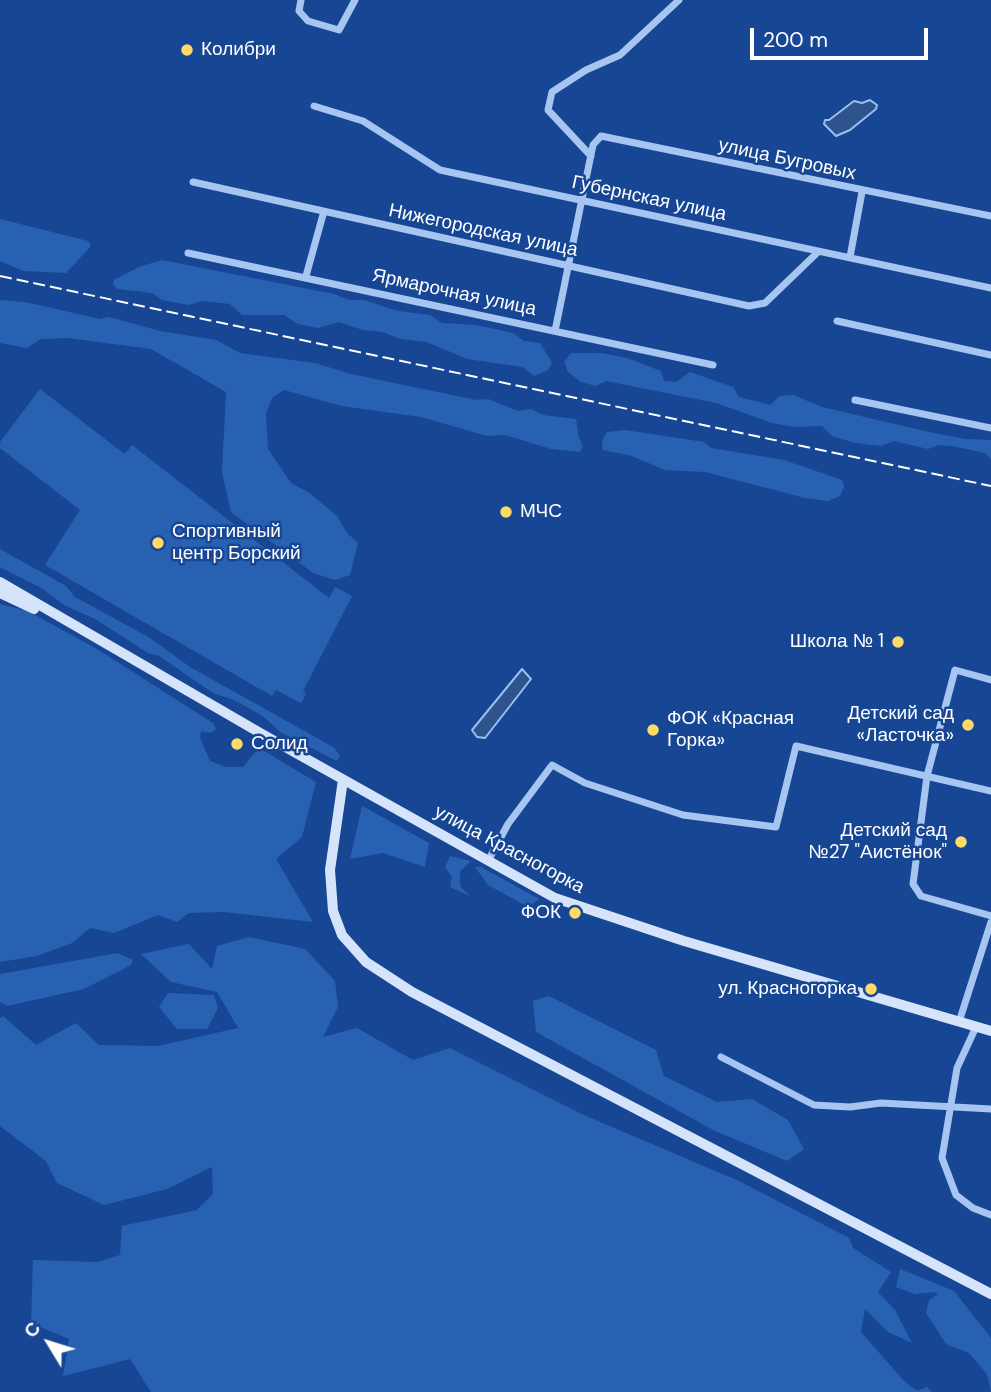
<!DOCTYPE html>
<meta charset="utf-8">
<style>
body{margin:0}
#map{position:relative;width:991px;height:1392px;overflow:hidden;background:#174794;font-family:"DM Sans",sans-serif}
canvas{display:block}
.north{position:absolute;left:14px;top:1308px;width:70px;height:70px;-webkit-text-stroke:5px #174794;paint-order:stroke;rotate:308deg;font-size:19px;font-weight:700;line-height:28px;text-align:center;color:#fff}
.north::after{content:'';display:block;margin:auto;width:24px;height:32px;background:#fff;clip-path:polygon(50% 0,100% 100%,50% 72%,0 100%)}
.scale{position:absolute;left:750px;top:28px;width:178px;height:32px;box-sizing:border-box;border:4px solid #fff;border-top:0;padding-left:9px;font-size:21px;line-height:24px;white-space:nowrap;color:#fff;-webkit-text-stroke:5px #174794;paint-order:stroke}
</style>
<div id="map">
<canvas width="991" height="1392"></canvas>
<div class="north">С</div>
<div class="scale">200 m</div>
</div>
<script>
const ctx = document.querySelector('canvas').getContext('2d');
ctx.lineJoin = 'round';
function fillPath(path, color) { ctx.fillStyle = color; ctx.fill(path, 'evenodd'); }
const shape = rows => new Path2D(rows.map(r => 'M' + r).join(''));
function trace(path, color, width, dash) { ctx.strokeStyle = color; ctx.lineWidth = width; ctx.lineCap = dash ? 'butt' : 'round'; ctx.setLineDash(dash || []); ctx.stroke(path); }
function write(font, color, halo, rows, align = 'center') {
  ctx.font = font + ' "DM Sans",sans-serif'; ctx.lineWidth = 5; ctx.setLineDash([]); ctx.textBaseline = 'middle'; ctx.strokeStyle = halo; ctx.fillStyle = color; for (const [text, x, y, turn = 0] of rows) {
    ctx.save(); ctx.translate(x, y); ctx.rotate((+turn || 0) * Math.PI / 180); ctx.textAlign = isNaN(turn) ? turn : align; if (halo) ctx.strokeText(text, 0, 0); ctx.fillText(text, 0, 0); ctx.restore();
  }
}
const green = shape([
 [0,219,88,241,91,246,66,273,23,271,0,261],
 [162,260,334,294,349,300,364,300,398,311,430,315,442,323,476,325,513,333,524,341,540,343,552,363,548,370,534,376,523,367,467,359,427,342,400,339,383,332,363,330,339,322,318,328,298,324,284,315,242,315,230,304,202,301,189,305,162,300,152,293,118,289,113,285,114,280,139,267],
 [0,300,25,302,100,319,109,317,160,331,216,340,240,353,315,363,351,374,476,400,488,399,518,411,531,409,543,415,576,419,579,438,583,446,580,452,551,449,505,435,487,436,421,417,342,406,284,390,272,398,266,414,268,449,291,483,311,494,337,516,347,533,358,543,350,575,335,580,313,573,231,512,222,473,226,392,151,349,68,338,41,339,27,348,0,343],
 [571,353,601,353,627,358,661,371,664,381,676,382,690,372,733,387,739,397,770,405,780,396,793,395,822,407,933,433,966,439,991,440,991,459,985,453,952,446,939,445,928,449,894,441,881,446,855,443,832,436,822,426,794,427,772,423,716,403,606,381,596,386,581,382,568,372,564,362],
 [40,389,122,452,125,454,132,445,329,598,335,587,352,596,303,691,306,694,301,703,276,690,272,696,45,565,80,510,0,448,0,442],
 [625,430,704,442,711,448,784,460,842,480,844,487,840,496,828,501,805,498,705,472,665,470,632,456,603,450,602,441,607,432],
 [0,549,66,586,75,597,150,638,190,667,333,747,340,755,337,761,280,732,263,716,234,700,213,693,159,656,148,653,95,619,64,605,43,589,0,567],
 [0,604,28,611,97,649,213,723,216,729,211,733,201,731,200,738,210,761,226,767,243,767,259,748,316,782,302,837,276,859,313,922,223,912,189,913,177,922,158,915,114,933,90,928,72,943,37,956,0,962],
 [362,806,429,843,425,867,383,853,350,859],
 [450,856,471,861,460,871,460,886,470,896,450,887,452,877,445,867],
 [475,867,481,867,539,899,528,907,488,885],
 [249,937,305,949,335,981,338,1007,323,1037,357,1028,413,1060,450,1048,586,1116,739,1181,849,1238,853,1248,891,1272,878,1292,895,1310,912,1343,888,1332,865,1309,861,1332,904,1381,917,1391,927,1387,932,1392,151,1392,130,1359,63,1376,69,1339,31,1323,33,1260,97,1262,120,1255,122,1226,197,1210,213,1194,212,1167,167,1189,104,1205,57,1183,46,1161,0,1126,0,1018,3,1016,36,1045,76,1023,99,1045,158,1046,238,1028,217,992,171,982,141,954,189,944,212,969,217,946],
 [118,953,133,960,131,965,84,989,7,1006,0,1002,0,974],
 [168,993,214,995,218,1008,207,1029,177,1029,159,1007],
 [549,996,656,1050,664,1076,717,1102,752,1099,788,1120,804,1149,787,1161,713,1130,536,1032,533,1001],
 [900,1269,954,1291,991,1338,991,1392,987,1374,969,1353,946,1344,926,1313,929,1300,938,1294,935,1292,915,1294,896,1287]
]);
const water = shape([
 [870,100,877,105,876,109,850,130,836,136,824,124,825,120,829,120,854,101,862,103,870,100],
 [522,669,531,679,485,738,477,737,472,730,522,669]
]);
const minor = shape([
 [301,0,299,11,308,21,339,30,355,0],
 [314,106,363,121,440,170,991,288],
 [591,156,548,110,552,92,586,70,620,55,679,0],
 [193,182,749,306,765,303,818,252],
 [188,253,713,365],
 [850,257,862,192],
 [306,276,324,211],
 [837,321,991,355],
 [555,331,593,145,601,136,991,216],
 [855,400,991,428],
 [991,680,955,670,927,776,913,884,921,896,991,916],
 [488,861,508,824,552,765,585,783,683,815,776,827,796,746,991,791],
 [959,1022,991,922],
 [976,1027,957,1068,942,1158,956,1195,973,1208,991,1215],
 [721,1057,814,1105,850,1107,881,1103,991,1109]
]);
const secondary = shape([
 [0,582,262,734,555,898,684,941,991,1031],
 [0,593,34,609],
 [343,780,330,870,333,911,342,935,366,962,412,992,991,1294]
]);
const rail = shape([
 [0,276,991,486]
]);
const markers = [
 [187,50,7,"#ffda66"],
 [506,512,7,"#ffda66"],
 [158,543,7,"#ffda66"],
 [898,642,7,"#ffda66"],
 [968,725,7,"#ffda66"],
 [653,730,7,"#ffda66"],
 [237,744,7,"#ffda66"],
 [961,842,7,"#ffda66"],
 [575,913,7,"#ffda66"],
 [871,989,7,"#ffda66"]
];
const poiNames = [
 ["Колибри",201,50],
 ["МЧС",520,512],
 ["Спортивный",172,532],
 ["центр Борский",172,554],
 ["Школа № 1",884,642,"right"],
 ["Детский сад",954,714,"right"],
 ["«Ласточка»",954,736,"right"],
 ["ФОК «Красная",667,719],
 ["Горка»",667,741],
 ["Солид",251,744],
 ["Детский сад",947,831,"right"],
 ["№27 \"Аистёнок\"",947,853,"right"],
 ["ФОК",561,913,"right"],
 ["ул. Красногорка",857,989,"right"]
];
const streetNames = [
 ["улица Бугровых",787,160,12],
 ["Губернская улица",649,199,12],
 ["Нижегородская улица",483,231,12],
 ["Ярмарочная улица",454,293,12],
 ["улица Красногорка",509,850,28]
];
fillPath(green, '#2961b2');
fillPath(water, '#2f538c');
trace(water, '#99bff3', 2);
trace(minor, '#a6c5f1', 7);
trace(secondary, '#d5e4fb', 10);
trace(rail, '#fff', 2, [12, 5]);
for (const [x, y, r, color] of markers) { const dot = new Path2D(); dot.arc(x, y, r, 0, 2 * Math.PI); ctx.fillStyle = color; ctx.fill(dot); trace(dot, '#174794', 2.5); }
write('19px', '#fff', '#174794', poiNames, 'left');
write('19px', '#fff', '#174794', streetNames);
</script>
